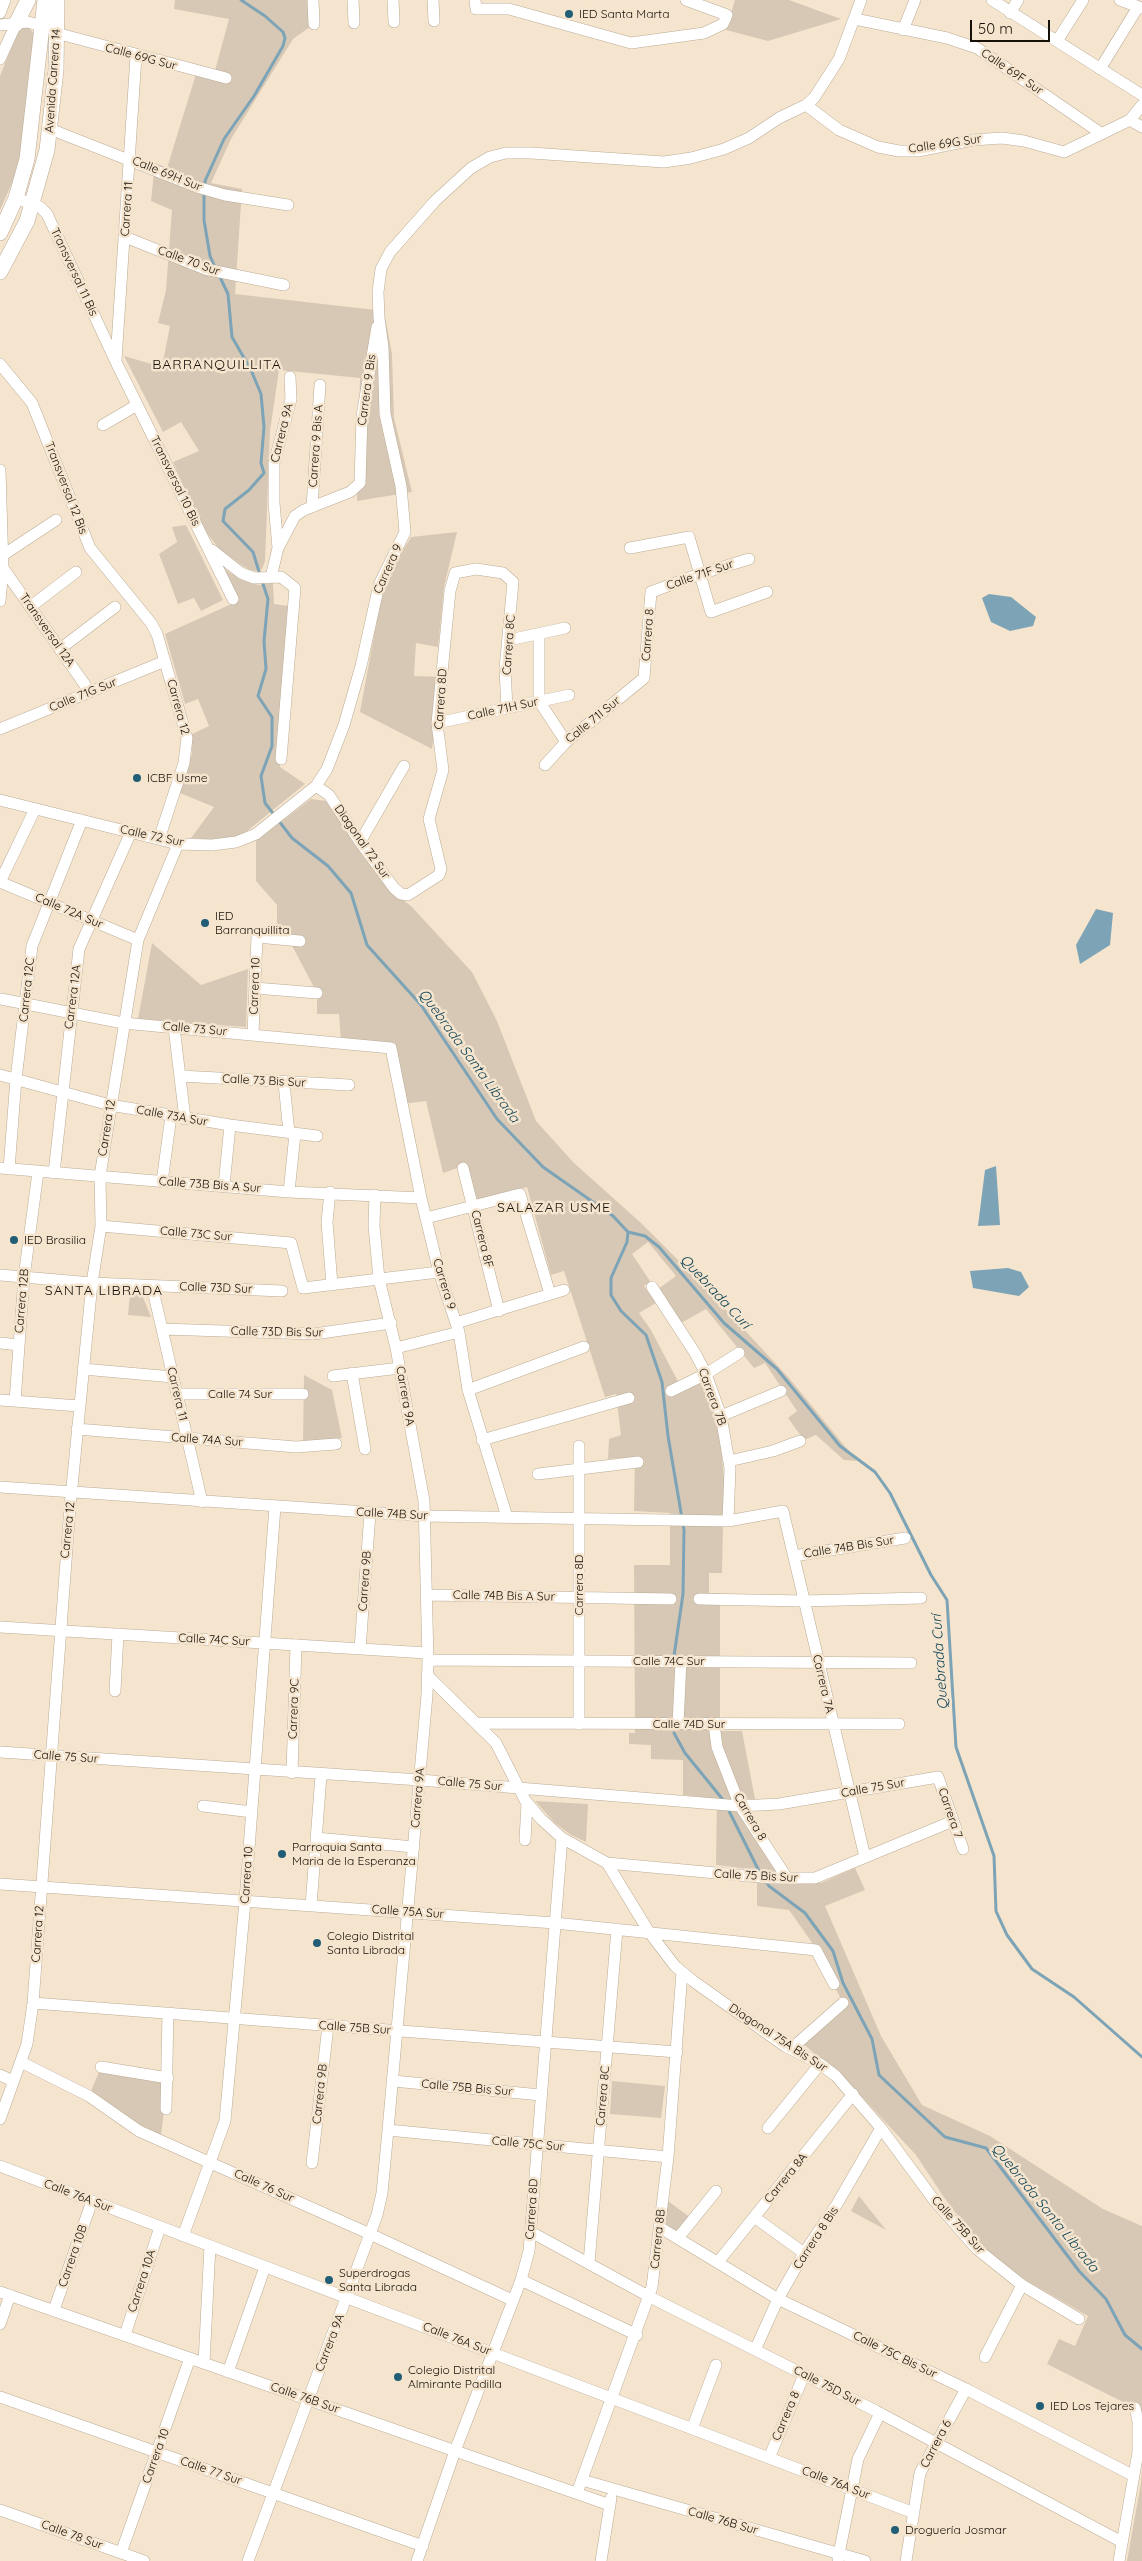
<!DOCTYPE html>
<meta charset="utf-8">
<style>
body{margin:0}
#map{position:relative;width:1142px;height:2561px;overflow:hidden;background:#f6e5ce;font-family:Quicksand,sans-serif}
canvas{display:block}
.scale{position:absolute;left:970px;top:20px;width:80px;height:22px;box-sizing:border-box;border:2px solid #161008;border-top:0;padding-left:6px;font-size:15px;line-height:18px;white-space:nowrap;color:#161008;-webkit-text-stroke:4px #f6e5ce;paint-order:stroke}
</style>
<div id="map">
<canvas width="1142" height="2561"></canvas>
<div class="scale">50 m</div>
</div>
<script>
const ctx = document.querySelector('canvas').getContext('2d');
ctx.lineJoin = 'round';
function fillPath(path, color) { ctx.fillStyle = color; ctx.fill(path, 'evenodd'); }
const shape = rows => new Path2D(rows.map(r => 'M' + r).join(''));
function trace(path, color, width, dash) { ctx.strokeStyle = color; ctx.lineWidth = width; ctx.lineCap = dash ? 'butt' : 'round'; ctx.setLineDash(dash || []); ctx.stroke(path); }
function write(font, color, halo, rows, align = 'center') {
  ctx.font = font + ' Quicksand,sans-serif'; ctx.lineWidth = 5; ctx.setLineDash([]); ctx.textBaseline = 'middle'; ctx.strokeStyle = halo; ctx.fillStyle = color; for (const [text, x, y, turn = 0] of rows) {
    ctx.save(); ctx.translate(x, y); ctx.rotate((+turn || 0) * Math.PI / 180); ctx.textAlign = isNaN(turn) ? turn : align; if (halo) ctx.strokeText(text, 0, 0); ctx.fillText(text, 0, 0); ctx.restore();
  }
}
const green = shape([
 [175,0,313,0,314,24,293,39,231,139,211,183,242,189,235,294,384,311,392,354,394,418,412,492,357,501,360,378,279,370,270,431,265,561,262,569,255,571,249,570,220,550,203,528,173,462,199,451,181,422,163,432,124,356,162,367,170,326,158,323,166,290,172,210,151,201,155,163,167,168,196,74,213,78,229,19,174,9],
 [735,0,789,0,841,19,768,41,726,30],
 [28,27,36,36,23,145,12,183,0,210,0,76,19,28],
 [186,525,223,600,201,611,194,598,178,604,159,554,177,542,172,527],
 [457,532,444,587,438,647,416,643,414,676,441,677,432,749,360,712,380,603,387,577,411,537],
 [220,565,230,573,249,582,259,585,273,583,274,604,289,606,280,767,305,784,241,836,217,840,191,838,214,807,180,793,192,754,192,734,209,726,198,699,185,704,165,634,238,601],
 [311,799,327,801,392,892,411,906,472,972,497,1021,536,1121,574,1163,641,1223,702,1284,789,1378,857,1461,844,1460,816,1435,804,1440,788,1418,797,1411,765,1363,754,1368,706,1309,681,1323,658,1289,676,1276,648,1242,632,1254,650,1281,644,1286,656,1303,639,1313,651,1330,682,1389,703,1381,720,1434,724,1478,722,1573,709,1573,709,1593,720,1593,720,1731,742,1731,755,1799,732,1798,738,1812,784,1883,821,1883,855,1868,865,1890,825,1906,881,2036,922,2105,990,2136,1103,2209,1142,2226,1142,2418,1135,2408,1047,2364,1059,2339,1075,2346,1088,2316,1027,2281,992,2255,974,2237,943,2196,916,2155,852,2086,800,2041,843,2003,813,1944,789,1910,757,1906,757,1870,716,1865,717,1799,683,1795,683,1760,651,1759,651,1745,629,1744,629,1733,635,1733,634,1565,670,1565,670,1513,634,1511,635,1457,608,1459,609,1439,621,1435,616,1394,605,1397,564,1271,551,1275,527,1187,477,1201,466,1165,443,1173,426,1101,402,1104,391,1048,341,1043,339,1014,317,1014,317,993,289,940,277,939,277,905,256,881,256,841],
 [152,943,201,985,248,969,246,1027,138,1019],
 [130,1294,142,1295,151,1317,128,1315],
 [304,1375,332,1390,342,1438,303,1442],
 [535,1801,588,1804,586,1842,571,1835,555,1823],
 [101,2067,168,2078,161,2135,130,2120,91,2091],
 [612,2081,665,2086,661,2118,610,2114],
 [859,2196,886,2230,851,2211],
 [668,2201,691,2218,679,2233,664,2225],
 [1142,2468,1142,2561,1127,2561,1141,2483]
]);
const water = shape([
 [989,594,1011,597,1036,617,1033,626,1010,631,991,622,982,598],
 [1096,909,1113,913,1110,945,1080,964,1076,945],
 [996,1166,1000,1225,978,1226,985,1170],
 [1008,1268,1021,1272,1029,1287,1019,1296,973,1288,970,1271]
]);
const stream = shape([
 [205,186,205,181,224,139,254,96,283,46,285,38,283,32,265,16,241,0],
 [204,193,204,220,210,256,215,267],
 [219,275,228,294,232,337,251,370,261,394,264,427,261,463,264,473,249,490,225,509,223,521,253,552,260,575],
 [262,581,268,599,264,641,266,669,258,696,272,717,272,746,261,776,265,803,292,838,328,866,351,893,367,945,421,1005,497,1119,543,1167,613,1216,628,1232,627,1242,611,1278,611,1295,621,1311,646,1335,662,1382,668,1436,684,1530,683,1594,674,1656],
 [628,1232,645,1236,659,1247,724,1323,777,1369,840,1446,875,1472,890,1493,931,1575,947,1600,956,1747,994,1856,996,1911,1007,1935,1032,1969,1074,1997,1142,2057],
 [674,1733,685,1753,724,1801],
 [728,1809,761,1875],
 [765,1880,769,1886,805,1913,833,1951,843,1983,872,2039,879,2075,945,2137,986,2148,1079,2271,1106,2299,1125,2335,1142,2349]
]);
const minor = shape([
 [313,0,314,24],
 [353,0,354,23],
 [393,0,394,22],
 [433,0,434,21],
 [475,0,476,9,509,9,631,43,704,33,723,24,727,15,686,0],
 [992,0,1142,95],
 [1120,0,1142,8],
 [0,13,5,0],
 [1010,13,1018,0],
 [855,19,947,38,977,48,1102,134],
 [0,25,28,22,43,27],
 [903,30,915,0],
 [56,33,226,78],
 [1057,41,1083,0],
 [0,59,16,24],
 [1100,69,1138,7],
 [806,105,839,130,878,147,899,151,918,151,973,140,1002,138,1024,141,1064,152,1130,120,1142,105],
 [1130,120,1142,127],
 [50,129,197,187,225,195,288,205],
 [16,198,40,207,47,214,116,362,233,599],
 [125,237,205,269,284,285],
 [116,360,136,56],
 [0,364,32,403,90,548,151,623,157,634,187,738,184,763,159,839],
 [103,425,137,405],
 [0,470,3,568,0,601],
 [312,507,320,385],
 [278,548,274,503,274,463,291,399,290,377],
 [630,548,689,537,711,612,767,592],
 [212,550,241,573,254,578,281,577,295,588,281,759],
 [3,555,56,520],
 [3,568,90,692],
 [271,577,278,548,295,516,304,510,350,492,360,483,362,416,377,327],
 [30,607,76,572],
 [539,635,539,701,566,742],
 [509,640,565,628],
 [60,649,115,607],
 [437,723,569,695],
 [0,729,165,661],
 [545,765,566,742,644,678,651,592,700,574,749,559],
 [316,786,329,795,360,842,394,888,401,894,408,895,439,875,441,869,429,819,443,770,437,723,450,591,455,573,476,569,503,573,513,582,505,669,507,708],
 [0,800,178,844,212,845,236,842,256,834,316,786,327,769,344,725,361,666,379,585,405,532,401,486,385,414,383,347,379,318,378,292,381,269,390,252,435,201,471,168,490,157,506,153,531,153,664,162,691,158,724,149,749,138,779,118,806,105,814,98,839,59,861,0],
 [360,842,404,766],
 [0,882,138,940],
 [0,882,35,809],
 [255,988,317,993],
 [1,999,123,1023,391,1048,421,1198,439,1272,459,1332,468,1390,507,1517],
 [174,1027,185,1119],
 [253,1034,257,937,300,941],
 [0,1075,110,1105,230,1125,317,1136],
 [180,1076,349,1085],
 [284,1083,289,1133],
 [0,1168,289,1192,421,1198],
 [463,1168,499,1311],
 [9,1169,16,1079,32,946,82,820],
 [54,1173,79,949,131,832],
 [162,1182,171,1116],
 [224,1186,230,1125],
 [289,1192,295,1134],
 [330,1192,327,1222,332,1285],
 [426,1218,520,1194,550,1294],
 [101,1226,291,1243,303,1288,439,1272],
 [0,1275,92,1283,282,1291],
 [152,1286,202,1502],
 [652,1287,695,1353,706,1374,721,1416,730,1468,728,1521],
 [456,1323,564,1290],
 [162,1329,314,1334,391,1323],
 [0,1343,19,1345],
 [396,1348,459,1332],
 [83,1369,173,1377],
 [352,1373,365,1449],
 [333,1376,400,1368],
 [468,1390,584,1347],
 [671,1391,706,1374,739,1353],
 [177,1394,303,1394],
 [0,1400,79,1406],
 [15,1401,24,1277,38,1172],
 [721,1416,781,1391],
 [77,1429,296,1447,336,1444],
 [482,1440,629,1398],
 [579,1446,579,1724],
 [729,1461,773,1451,800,1441],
 [538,1474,638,1462],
 [0,1487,425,1516,728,1521,783,1511,865,1857],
 [794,1556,905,1538],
 [426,1595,671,1599],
 [699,1599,804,1601,921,1598],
 [0,1627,427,1653],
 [360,1649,370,1513],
 [428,1660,911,1663],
 [427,1675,496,1743,525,1800,541,1819,562,1838,607,1863,649,1932,675,1966,693,1981,785,2046,820,2064,836,2076,881,2128,934,2200,977,2249,1022,2285,1079,2319],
 [115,1691,118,1634],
 [478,1723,899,1724],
 [678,1724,681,1661],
 [714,1724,717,1747,740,1806,787,1878],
 [0,1752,420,1780,740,1806,779,1804,938,1777,963,1849],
 [292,1773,296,1645],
 [203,1806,252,1812],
 [316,1838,414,1847],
 [525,1840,527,1803],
 [607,1863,771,1878,815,1878,953,1821],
 [0,1884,555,1923,816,1950,834,1984],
 [311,1906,321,1775],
 [33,2003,677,2052],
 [791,2049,843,2003],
 [21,2062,89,2096,139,2131,370,2234,512,2300],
 [101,2067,168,2078],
 [0,2075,13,2081],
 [393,2081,541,2095],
 [166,2109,168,2013],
 [0,2119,27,2044,33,2003,70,1507,92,1283,101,1226,100,1176,138,940,178,844],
 [768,2128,820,2064],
 [388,2130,668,2157],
 [312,2163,328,2026],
 [0,2166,914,2513],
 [754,2217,804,2253],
 [659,2227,778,2299,966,2389,1134,2476],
 [531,2232,650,2297,876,2411,1122,2542],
 [183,2236,225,2121,245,1901,275,1507],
 [678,2238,716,2191],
 [718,2262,853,2094],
 [589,2263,617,1929],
 [521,2280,637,2335],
 [0,2292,610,2505],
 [54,2310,92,2201],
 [0,2324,10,2295],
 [125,2335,160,2227],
 [755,2350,778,2299,804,2253,837,2204,881,2128],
 [985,2357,1022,2285],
 [204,2363,210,2246],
 [228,2372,265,2267],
 [0,2397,423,2546],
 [692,2429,716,2365],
 [769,2458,804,2375],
 [582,2480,865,2561],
 [577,2493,652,2287,668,2157,682,1972],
 [0,2510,144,2561],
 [121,2553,190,2358],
 [838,2559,858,2459,880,2413],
 [248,2561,377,2215,382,2193,388,2130,427,1695,428,1660,424,1501,396,1348,379,1279,374,1226,375,1195],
 [417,2561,455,2451,521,2280,529,2251,562,1838],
 [601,2561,611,2498],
 [906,2561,920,2473,966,2389],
 [1119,2561,1138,2452,1138,2421,1135,2408]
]);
const major = shape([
 [16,24,28,0],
 [0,233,16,198,27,159,45,0],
 [0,272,27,221,47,150,56,70,57,0]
]);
const markers = [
 [569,14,5,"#225d76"],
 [137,778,5,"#225d76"],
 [205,923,5,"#225d76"],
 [14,1240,5,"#225d76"],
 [282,1854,5,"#225d76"],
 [317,1943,5,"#225d76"],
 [329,2280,5,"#225d76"],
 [398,2377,5,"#225d76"],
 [1040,2406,5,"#225d76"],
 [895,2530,5,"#225d76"]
];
const poiNames = [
 ["IED Santa Marta",579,14],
 ["ICBF Usme",147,778],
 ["IED",215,916],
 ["Barranquillita",215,930],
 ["IED Brasilia",24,1240],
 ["Parroquia Santa",292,1847],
 ["Maria de la Esperanza",292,1861],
 ["Colegio Distrital",327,1936],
 ["Santa Librada",327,1950],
 ["Superdrogas",339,2273],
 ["Santa Librada",339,2287],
 ["Colegio Distrital",408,2370],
 ["Almirante Padilla",408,2384],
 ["IED Los Tejares",1050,2406],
 ["Droguería Josmar",905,2530]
];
const streetNames = [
 ["Calle 69G Sur",141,57,15],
 ["Calle 69F Sur",1012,72,34],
 ["Avenida Carrera 14",53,81,-86],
 ["Calle 69G Sur",945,144,-8],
 ["Calle 69H Sur",167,174,22],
 ["Carrera 11",127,209,-86],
 ["Calle 70 Sur",189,261,20],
 ["Transversal 11 Bis",74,272,65],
 ["Carrera 9 Bis",367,390,-82],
 ["Carrera 9A",282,433,-76],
 ["Carrera 9 Bis A",316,446,-86],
 ["Transversal 10 Bis",175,481,64],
 ["Transversal 12 Bis",66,488,69],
 ["Carrera 9",388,569,-66],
 ["Calle 71F Sur",700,575,-19],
 ["Transversal 12A",47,630,55],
 ["Carrera 8",648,635,-86],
 ["Carrera 8C",509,645,-86],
 ["Calle 71G Sur",83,695,-22],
 ["Carrera 8D",441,699,-86],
 ["Carrera 12",178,707,75],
 ["Calle 71H Sur",503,709,-12],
 ["Calle 71I Sur",593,720,-39],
 ["Calle 72 Sur",152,836,12],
 ["Diagonal 72 Sur",362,842,55],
 ["Calle 72A Sur",69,911,23],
 ["Carrera 10",255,986,-88],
 ["Carrera 12C",27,990,-84],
 ["Carrera 12A",73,997,-83],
 ["Calle 73 Sur",195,1029,5],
 ["Calle 73 Bis Sur",264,1081,3],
 ["Calle 73A Sur",172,1116,10],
 ["Carrera 12",107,1128,-81],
 ["Calle 73B Bis A Sur",210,1185,4],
 ["Calle 73C Sur",196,1234,5],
 ["Carrera 8F",482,1239,76],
 ["Carrera 9",444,1284,73],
 ["Calle 73D Sur",216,1288,2],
 ["Carrera 12B",22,1301,-85],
 ["Calle 73D Bis Sur",277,1332,1],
 ["Carrera 11",177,1394,77],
 ["Calle 74 Sur",240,1394],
 ["Carrera 9A",405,1396,80],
 ["Carrera 7B",712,1397,70],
 ["Calle 74A Sur",207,1440,4],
 ["Calle 74B Sur",392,1514,3],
 ["Carrera 12",68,1530,-84],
 ["Calle 74B Bis Sur",849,1547,-9],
 ["Carrera 9B",365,1581,-86],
 ["Carrera 8D",579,1585,-90],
 ["Calle 74B Bis A Sur",504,1596,1],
 ["Calle 74C Sur",214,1640,3],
 ["Calle 74C Sur",669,1661],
 ["Carrera 7A",823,1684,77],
 ["Carrera 9C",294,1709,-88],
 ["Calle 74D Sur",689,1724],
 ["Calle 75 Sur",66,1757,4],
 ["Calle 75 Sur",470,1784,5],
 ["Calle 75 Sur",873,1788,-10],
 ["Carrera 9A",418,1798,-85],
 ["Carrera 7",950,1813,71],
 ["Carrera 8",750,1817,60],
 ["Carrera 10",247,1875,-86],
 ["Calle 75 Bis Sur",756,1876,3],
 ["Calle 75A Sur",408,1912,4],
 ["Carrera 12",38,1934,-86],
 ["Calle 75B Sur",355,2028,4],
 ["Diagonal 75A Bis Sur",778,2038,33],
 ["Calle 75B Bis Sur",467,2088,5],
 ["Carrera 9B",320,2094,-84],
 ["Carrera 8C",603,2096,-85],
 ["Calle 75C Sur",528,2144,5],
 ["Carrera 8A",786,2178,-51],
 ["Calle 76 Sur",264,2186,24],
 ["Calle 76A Sur",78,2196,21],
 ["Carrera 8D",532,2209,-86],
 ["Calle 75B Sur",958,2225,48],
 ["Carrera 8 Bis",816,2238,-57],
 ["Carrera 8B",658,2239,-84],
 ["Carrera 10B",73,2256,-71],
 ["Carrera 10A",142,2281,-72],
 ["Calle 76A Sur",457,2339,21],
 ["Carrera 9A",330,2343,-69],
 ["Calle 75C Bis Sur",895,2355,26],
 ["Calle 75D Sur",827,2386,27],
 ["Calle 76B Sur",305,2398,19],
 ["Carrera 8",786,2416,-67],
 ["Carrera 6",936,2444,-62],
 ["Carrera 10",156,2456,-70],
 ["Calle 77 Sur",211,2471,19],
 ["Calle 76A Sur",836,2483,21],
 ["Calle 76B Sur",723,2521,16],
 ["Calle 78 Sur",72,2535,20]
];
const neighbourhoodNames = [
 ["BARRANQUILLITA",217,365],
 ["SALAZAR USME",554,1208],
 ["SANTA LIBRADA",104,1291]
];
const waterNames = [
 ["Quebrada Santa Librada",469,1056,54],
 ["Quebrada Curí",715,1292,47],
 ["Quebrada Curí",940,1662,-94],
 ["Quebrada Santa Librada",1045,2208,51]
];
fillPath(green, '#d7c8b5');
fillPath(water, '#7ca3b6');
trace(stream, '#7ca3b6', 3);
trace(minor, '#bbab95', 12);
trace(major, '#bbab95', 16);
trace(minor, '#fff', 11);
trace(major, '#fff', 15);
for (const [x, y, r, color] of markers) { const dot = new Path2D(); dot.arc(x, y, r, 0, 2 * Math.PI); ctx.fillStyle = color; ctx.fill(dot); trace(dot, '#f6e5ce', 2); }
write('12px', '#161008', '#f6e5ce', poiNames, 'left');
write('12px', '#161008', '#f6e5ce', streetNames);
ctx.letterSpacing = '1px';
write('14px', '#161008', '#f6e5ce', neighbourhoodNames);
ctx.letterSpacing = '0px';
write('italic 14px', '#083f54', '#f6e5ce', waterNames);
</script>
